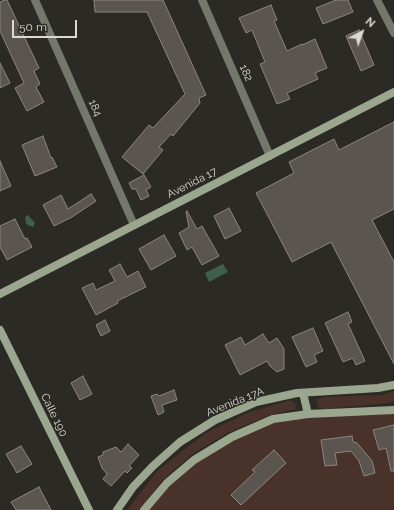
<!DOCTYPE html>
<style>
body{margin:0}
#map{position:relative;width:394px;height:510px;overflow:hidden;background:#2c2a24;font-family:Raleway,sans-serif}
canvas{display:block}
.north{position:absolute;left:342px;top:12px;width:40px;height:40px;-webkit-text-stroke:3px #2c2a24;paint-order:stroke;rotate:41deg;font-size:11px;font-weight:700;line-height:16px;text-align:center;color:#dad9d5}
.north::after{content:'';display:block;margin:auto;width:14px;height:18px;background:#dad9d5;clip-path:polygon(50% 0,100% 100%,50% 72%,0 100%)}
.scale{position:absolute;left:12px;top:20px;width:65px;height:18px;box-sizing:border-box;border:2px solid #dad9d5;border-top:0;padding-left:5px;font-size:12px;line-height:14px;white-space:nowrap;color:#dad9d5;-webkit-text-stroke:3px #2c2a24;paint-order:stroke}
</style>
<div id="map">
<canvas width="394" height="510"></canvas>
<div class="north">N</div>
<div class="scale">50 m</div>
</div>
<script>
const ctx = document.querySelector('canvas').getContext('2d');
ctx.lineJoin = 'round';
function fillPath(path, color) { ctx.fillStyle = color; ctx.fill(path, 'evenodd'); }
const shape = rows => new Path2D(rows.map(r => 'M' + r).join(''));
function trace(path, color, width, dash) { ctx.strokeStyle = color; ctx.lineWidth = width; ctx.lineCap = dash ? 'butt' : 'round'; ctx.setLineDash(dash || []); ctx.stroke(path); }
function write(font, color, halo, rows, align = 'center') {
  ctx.font = font + ' Raleway,sans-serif'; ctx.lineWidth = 3; ctx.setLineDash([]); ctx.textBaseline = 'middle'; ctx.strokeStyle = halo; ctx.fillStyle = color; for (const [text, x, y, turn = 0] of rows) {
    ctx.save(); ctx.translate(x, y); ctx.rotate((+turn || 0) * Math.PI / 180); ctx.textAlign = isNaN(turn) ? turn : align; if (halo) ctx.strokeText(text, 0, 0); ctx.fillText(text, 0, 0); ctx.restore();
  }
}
const green = shape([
 [394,391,394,401,389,403,323,409,318,407,317,404,318,399,325,397,383,395],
 [287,401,293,401,296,406,295,409,268,416,229,432,191,455,164,479,139,510,127,510,158,470,206,433,247,413],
 [394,410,394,510,144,510,194,460,273,419]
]);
const water = shape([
 [28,215,35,223,33,227,26,224,25,217],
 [223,264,228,272,209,282,205,273]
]);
const building = shape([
 [5,0,7,0,39,68,34,71,40,84,36,87,44,102,27,111,15,88,24,83,0,31,0,2,5,0],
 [94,0,163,0,206,95,199,98,200,103,173,136,171,134,159,147,163,150,143,174,122,157,149,125,153,128,185,94,147,12,95,12,94,0],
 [336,0,348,0,353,12,323,24,316,8,336,0],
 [271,5,277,20,274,21,287,51,302,44,302,45,315,39,327,68,315,73,318,79,287,93,290,99,277,104,260,64,265,62,252,30,246,33,239,18,271,5],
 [359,30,374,65,361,71,346,36,359,30],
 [0,63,10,83,0,88,0,63],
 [394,122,394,209,372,220,394,262,394,364,331,242,292,262,256,193,294,173,289,162,334,139,339,150,394,122],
 [43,136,51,158,52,157,57,167,35,176,22,145,43,136],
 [0,161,11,186,0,191,0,161],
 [144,175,151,187,146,190,149,196,141,200,136,189,132,189,129,183,144,175],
 [91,194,96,201,72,217,54,226,43,205,61,195,68,209,91,194],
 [229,208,241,231,225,239,214,216,229,208],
 [187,211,197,229,202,226,219,256,202,265,192,247,187,250,179,233,189,227,186,212,187,211],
 [15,219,25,239,27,238,32,247,7,260,0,247,0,226,15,219],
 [164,235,176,256,151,270,139,249,164,235],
 [120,264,127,277,138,271,146,287,117,301,118,303,96,315,82,288,93,283,96,290,115,281,109,270,120,264],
 [348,312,352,322,348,324,365,361,356,365,353,358,343,362,325,323,348,312],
 [105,320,110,331,101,336,96,325,105,320],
 [313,328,323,351,314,355,317,362,306,367,292,337,313,328],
 [263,334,269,343,277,338,284,349,284,369,277,372,270,366,267,361,240,375,225,345,241,337,245,345,263,334],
 [83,376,92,394,80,400,71,383,83,376],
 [174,390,177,400,162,405,164,412,158,415,151,396,157,394,159,396,174,390],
 [394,425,394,471,391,471,386,448,379,450,373,430,394,425],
 [352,436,353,442,357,443,372,461,375,473,364,476,359,461,351,451,335,453,337,465,325,466,321,440,352,436],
 [128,444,139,455,129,466,132,468,127,473,125,471,111,486,103,479,107,474,102,468,98,457,103,455,103,452,116,447,121,452,128,444],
 [21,446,32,464,17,473,6,454,21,446],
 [274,450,286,463,241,505,231,495,255,472,252,470,274,450],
 [39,487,51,510,16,510,11,502,39,487]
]);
const street = shape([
 [35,0,134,225],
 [202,0,270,156],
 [377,0,394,33]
]);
const secondary = shape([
 [0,294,394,92],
 [0,330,89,510],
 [303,393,308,414],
 [117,510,133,487,153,466,180,442,215,420,256,402,297,393,378,388,394,385],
 [144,510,167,483,194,460,232,437,273,419,308,414,394,410]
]);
const streetNames = [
 ["182",246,73,66],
 ["184",95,108,66],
 ["Avenida 17",192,183,-27],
 ["Avenida 17A",235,402,-22],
 ["Calle 190",54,415,64]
];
fillPath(green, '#49322a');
fillPath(water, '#3e5f49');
fillPath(building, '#5a554f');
trace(building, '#8c8680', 1);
trace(street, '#72796a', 8);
trace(secondary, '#9ba68e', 8);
write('11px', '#dad9d5', '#2c2a24', streetNames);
</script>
